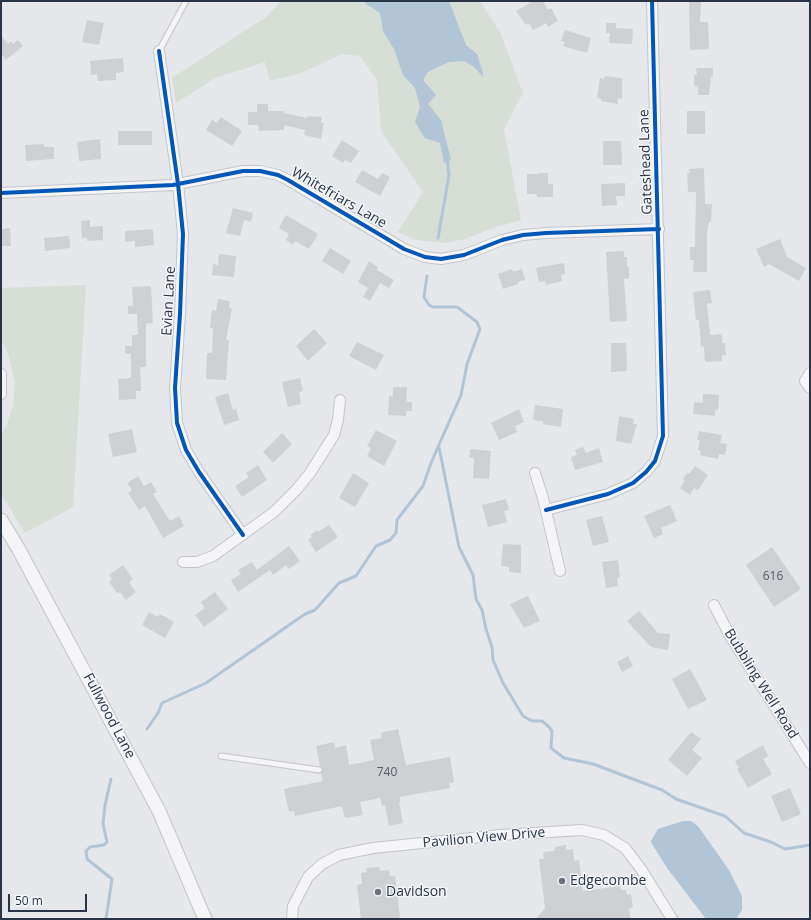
<!DOCTYPE html>
<style>
body{margin:0}
#map{position:relative;width:811px;height:920px;overflow:hidden;background:#e5e7ea;font-family:"Open Sans",sans-serif}
canvas{display:block}
.frame{position:absolute;inset:0;border:2px solid #293546;pointer-events:none}
.scale{position:absolute;left:8px;top:894px;width:79px;height:18px;box-sizing:border-box;border:2px solid #293546;border-top:0;padding-left:5px;font-size:12px;line-height:14px;white-space:nowrap;color:#293546;-webkit-text-stroke:3px #f4f6f9;paint-order:stroke}
</style>
<div id="map">
<canvas width="811" height="920"></canvas>
<div class="frame"></div>
<div class="scale">50 m</div>
</div>
<script>
const ctx = document.querySelector('canvas').getContext('2d');
ctx.lineJoin = 'round';
function fillPath(path, color) { ctx.fillStyle = color; ctx.fill(path, 'evenodd'); }
const shape = rows => new Path2D(rows.map(r => 'M' + r).join(''));
function trace(path, color, width, dash) { ctx.strokeStyle = color; ctx.lineWidth = width; ctx.lineCap = dash ? 'butt' : 'round'; ctx.setLineDash(dash || []); ctx.stroke(path); }
function write(font, color, halo, rows, align = 'center') {
  ctx.font = font + ' "Open Sans",sans-serif'; ctx.lineWidth = 3; ctx.setLineDash([]); ctx.textBaseline = 'middle'; ctx.strokeStyle = halo; ctx.fillStyle = color; for (const [text, x, y, turn = 0] of rows) {
    ctx.save(); ctx.translate(x, y); ctx.rotate((+turn || 0) * Math.PI / 180); ctx.textAlign = isNaN(turn) ? turn : align; if (halo) ctx.strokeText(text, 0, 0); ctx.fillText(text, 0, 0); ctx.restore();
  }
}
const green = shape([
 [281,1,480,1,500,32,523,93,504,129,521,220,496,227,465,239,445,243,416,240,398,232,423,192,381,131,377,80,360,56,342,54,301,73,270,81,265,62,215,78,176,103,172,78,266,17],
 [86,285,73,507,25,533,1,494,1,435,7,424,13,406,15,383,8,353,1,340,1,288]
]);
const water = shape([
 [365,1,449,1,466,45,477,54,483,73,483,77,474,67,464,61,449,62,428,72,423,80,436,95,428,104,441,120,451,160,444,163,440,143,425,138,415,122,420,107,415,88,403,75,394,49,383,31,380,13,366,4],
 [683,821,691,821,698,826,729,870,742,896,742,910,736,919,706,919,667,868,652,844,651,841,658,829]
]);
const stream = shape([
 [438,238,449,175,447,157],
 [439,447,459,547,473,575,476,599,482,610,486,629,492,647,493,660,503,683,523,716,532,721,542,721,549,727,552,731,551,748,564,758,593,764,662,790,676,799,725,816,744,833,771,842,785,849,810,845],
 [147,729,158,713,162,703,206,683,305,614,315,610,339,583,356,576,376,546,390,540,396,533,397,520,423,486,431,463,461,395,467,364,480,329,477,322,457,307,433,307,429,305,424,297,427,276],
 [106,919,112,879,87,859,86,851,90,847,104,845,107,842,103,824,105,805,111,779]
]);
const building = shape([
 [533,1,543,1,548,10,551,8,558,21,548,27,546,23,533,30,529,23,526,25,516,11],
 [689,1,701,1,700,22,708,22,709,49,690,50],
 [87,20,104,23,99,45,82,42],
 [606,23,616,23,616,28,633,29,632,44,609,43,610,33,606,33],
 [565,30,591,38,587,53,563,46,565,42,561,41],
 [1,35,8,44,11,41,13,44,18,40,23,46,6,60,1,54],
 [123,58,124,72,116,73,116,80,98,81,97,74,91,75,90,61],
 [696,68,713,68,713,76,711,77,709,95,698,95,698,86,694,86,694,75,697,75],
 [605,76,622,78,622,99,618,98,618,104,601,101,602,99,597,98,600,78,604,79],
 [257,104,268,104,268,111,284,111,284,113,307,118,307,116,322,117,321,123,324,123,321,139,304,135,305,130,284,125,284,130,259,131,258,125,248,125,248,112,257,112],
 [687,111,705,111,705,134,687,134],
 [221,117,242,131,232,146,206,130,212,120,217,123],
 [118,131,152,131,152,145,118,145],
 [100,139,101,159,79,161,77,142],
 [342,140,359,151,351,163,345,160,343,163,332,156],
 [603,141,621,141,622,165,603,165],
 [44,144,44,147,54,147,54,159,26,161,25,145],
 [704,168,705,204,712,204,711,222,709,222,707,232,707,272,693,272,694,260,690,260,690,247,695,247,696,192,688,192,687,173,690,173,689,169],
 [362,170,378,179,382,173,390,177,380,196,355,182],
 [538,173,548,173,548,184,553,184,553,197,537,197,537,194,527,194,527,174,538,174],
 [625,183,625,196,616,196,617,205,602,206,601,184],
 [233,208,253,213,251,222,244,220,240,236,226,233],
 [286,215,318,234,309,249,295,241,293,245,286,240,289,234,279,228],
 [90,220,90,227,103,226,103,240,87,241,87,238,82,238,81,221],
 [10,228,11,246,1,246,1,229],
 [153,229,154,245,135,247,135,241,125,242,125,231],
 [69,236,70,248,45,251,44,238],
 [780,239,787,257,806,268,799,281,769,264,764,267,756,249],
 [330,248,351,261,343,274,322,261],
 [624,251,624,257,627,257,627,267,629,267,629,278,624,279,627,321,610,322,606,252],
 [219,254,236,256,234,277,212,275,213,264,218,265],
 [369,261,378,267,377,270,394,280,389,288,380,283,370,301,363,297,368,288,358,282],
 [564,263,565,274,561,275,562,281,546,285,545,281,539,282,536,268],
 [512,269,513,272,522,269,525,280,518,282,518,284,503,289,498,274],
 [151,286,153,323,146,324,146,367,140,367,141,391,136,391,136,399,119,400,118,379,131,378,131,354,125,354,125,346,132,346,132,335,138,335,137,314,128,314,128,306,133,306,132,287],
 [710,290,712,303,707,304,710,335,722,334,722,343,725,343,726,355,722,355,722,361,705,362,704,346,701,347,699,320,696,320,693,292],
 [218,299,230,301,229,308,232,308,226,340,229,340,226,380,206,379,207,353,212,353,213,328,210,328,212,310,216,311],
 [314,329,327,343,308,361,296,346],
 [357,342,384,355,376,370,349,356],
 [611,343,626,343,627,371,611,372],
 [300,378,303,391,299,392,301,404,288,407,282,382],
 [393,387,407,387,406,402,412,402,412,411,406,411,406,416,388,415,389,396,393,396],
 [228,393,233,410,236,409,239,420,224,425,215,397],
 [703,394,719,395,718,410,715,410,715,416,693,414,694,402,703,403],
 [535,405,563,409,561,427,543,424,543,421,533,420],
 [519,409,524,422,515,426,517,432,499,440,491,423],
 [619,416,634,419,633,424,637,424,631,444,616,441],
 [132,429,137,452,113,457,108,434],
 [376,430,397,441,384,466,367,456,371,448,367,446],
 [699,431,722,435,720,443,727,444,725,455,719,454,718,459,700,455,701,451,698,450,700,440,697,440],
 [282,433,292,444,273,463,263,452],
 [583,447,586,453,599,448,603,462,575,470,571,457,577,455,575,450],
 [470,449,491,451,489,479,473,478,474,458,469,458],
 [258,465,267,480,242,497,235,486,249,477,246,473],
 [695,466,708,475,698,490,694,488,690,495,680,488,685,481,683,479,687,473,689,474],
 [353,473,369,483,355,507,339,498],
 [138,476,144,486,151,482,157,492,153,494,170,521,179,516,184,526,163,538,145,506,139,510,128,493,132,490,127,483],
 [506,499,509,510,504,511,507,522,488,527,482,505],
 [670,505,677,521,661,528,663,534,654,538,644,516],
 [602,516,609,542,593,546,586,520],
 [329,525,338,537,316,552,308,540,312,537,310,535,317,530,318,532],
 [503,544,521,545,521,573,509,572,509,567,501,566],
 [289,546,300,561,289,569,286,565,273,575,270,570,238,592,231,580,241,574,238,570,252,562,257,570],
 [772,547,801,589,774,607,746,565],
 [618,560,620,577,617,578,618,586,606,588,602,562],
 [123,565,133,579,129,583,136,592,126,600,120,592,118,594,109,582,112,579,109,575],
 [215,592,228,609,204,627,195,615,205,608,201,602],
 [528,596,540,621,524,628,510,604],
 [639,611,658,633,670,634,668,650,651,647,627,621],
 [149,612,158,617,160,614,174,622,165,638,142,625],
 [628,656,633,666,622,672,617,662],
 [690,669,707,700,688,709,672,679],
 [398,729,406,765,450,757,454,782,449,783,450,788,400,797,400,802,399,802,403,823,389,826,385,805,382,806,380,798,360,802,363,815,345,818,342,806,295,816,294,811,289,812,284,789,323,781,321,773,323,769,320,766,316,746,334,742,335,748,346,745,349,765,374,760,370,740,382,738,381,733],
 [691,732,701,739,692,750,702,758,687,776,668,760],
 [763,745,768,756,763,759,772,774,748,788,737,769,739,768,735,761],
 [790,788,801,814,782,822,771,796],
 [566,845,566,850,573,849,574,861,579,860,583,891,620,886,621,890,626,890,627,895,631,894,633,908,629,908,630,919,536,919,545,908,539,859,544,859,543,852,555,851,555,847],
 [379,867,380,871,389,870,390,876,395,876,400,917,395,919,361,919,357,885,362,884,361,873,367,872,366,868]
]);
const service = shape([
 [159,51,186,1],
 [221,756,319,770]
]);
const minor = shape([
 [159,51,178,184,183,234,180,314,175,388,177,423,186,450,199,472,243,535],
 [1,193,173,185,243,171,260,171,278,175,288,180,404,249,425,257,441,259,464,255,502,240,523,235,546,233,659,229],
 [810,373,805,381,810,388],
 [1,374,1,394],
 [535,473,543,498,560,571],
 [546,510,608,494,633,483,646,472,655,461,663,436,652,1],
 [183,562,197,562,213,556,274,512,297,489,310,473,334,435,338,420,340,400],
 [714,605,729,634,810,763],
 [292,919,293,906,308,877,322,864,339,855,373,848,501,835,582,830,604,835,625,848,641,869,672,919]
]);
const tertiary = shape([
 [1,520,18,548,159,811,205,919]
]);
const cycleway = shape([
 [159,51,178,184,183,234,180,314,175,388,177,423,186,450,199,472,243,535],
 [1,193,173,185,243,171,260,171,278,175,288,180,404,249,425,257,441,259,464,255,502,240,523,235,546,233,659,229],
 [546,510,608,494,633,483,646,472,655,461,663,436,652,1]
]);
const markers = [
 [562,881,4,"#6b737f"],
 [378,892,4,"#6b737f"]
];
const numberNames = [
 ["616",773,577],
 ["740",387,773]
];
const streetNames = [
 ["Gateshead Lane",646,162,-92],
 ["Whitefriars Lane",339,198,30],
 ["Evian Lane",169,301,-87],
 ["Bubbling Well Road",761,684,58],
 ["Fullwood Lane",109,716,62],
 ["Pavilion View Drive",484,838,-5]
];
const poiNames = [
 ["Edgecombe",570,881],
 ["Davidson",386,892]
];
fillPath(green, '#d6ded5');
fillPath(water, '#b2c5d7');
trace(stream, '#b2c5d7', 3);
fillPath(building, '#ced0d3');
trace(service, '#c3c5c8', 7);
trace(minor, '#c3c5c8', 12);
trace(tertiary, '#c3c5c8', 15);
trace(service, '#f5f5f7', 5);
trace(minor, '#f5f5f7', 10);
trace(tertiary, '#f5f5f7', 13);
trace(cycleway, '#0057b8', 4);
for (const [x, y, r, color] of markers) { const dot = new Path2D(); dot.arc(x, y, r, 0, 2 * Math.PI); ctx.fillStyle = color; ctx.fill(dot); trace(dot, '#f4f6f9', 1.5); }
write('12px', '#535c6a', null, numberNames);
write('14px', '#293546', '#f4f6f9', streetNames);
write('14px', '#293546', '#f4f6f9', poiNames, 'left');
</script>
